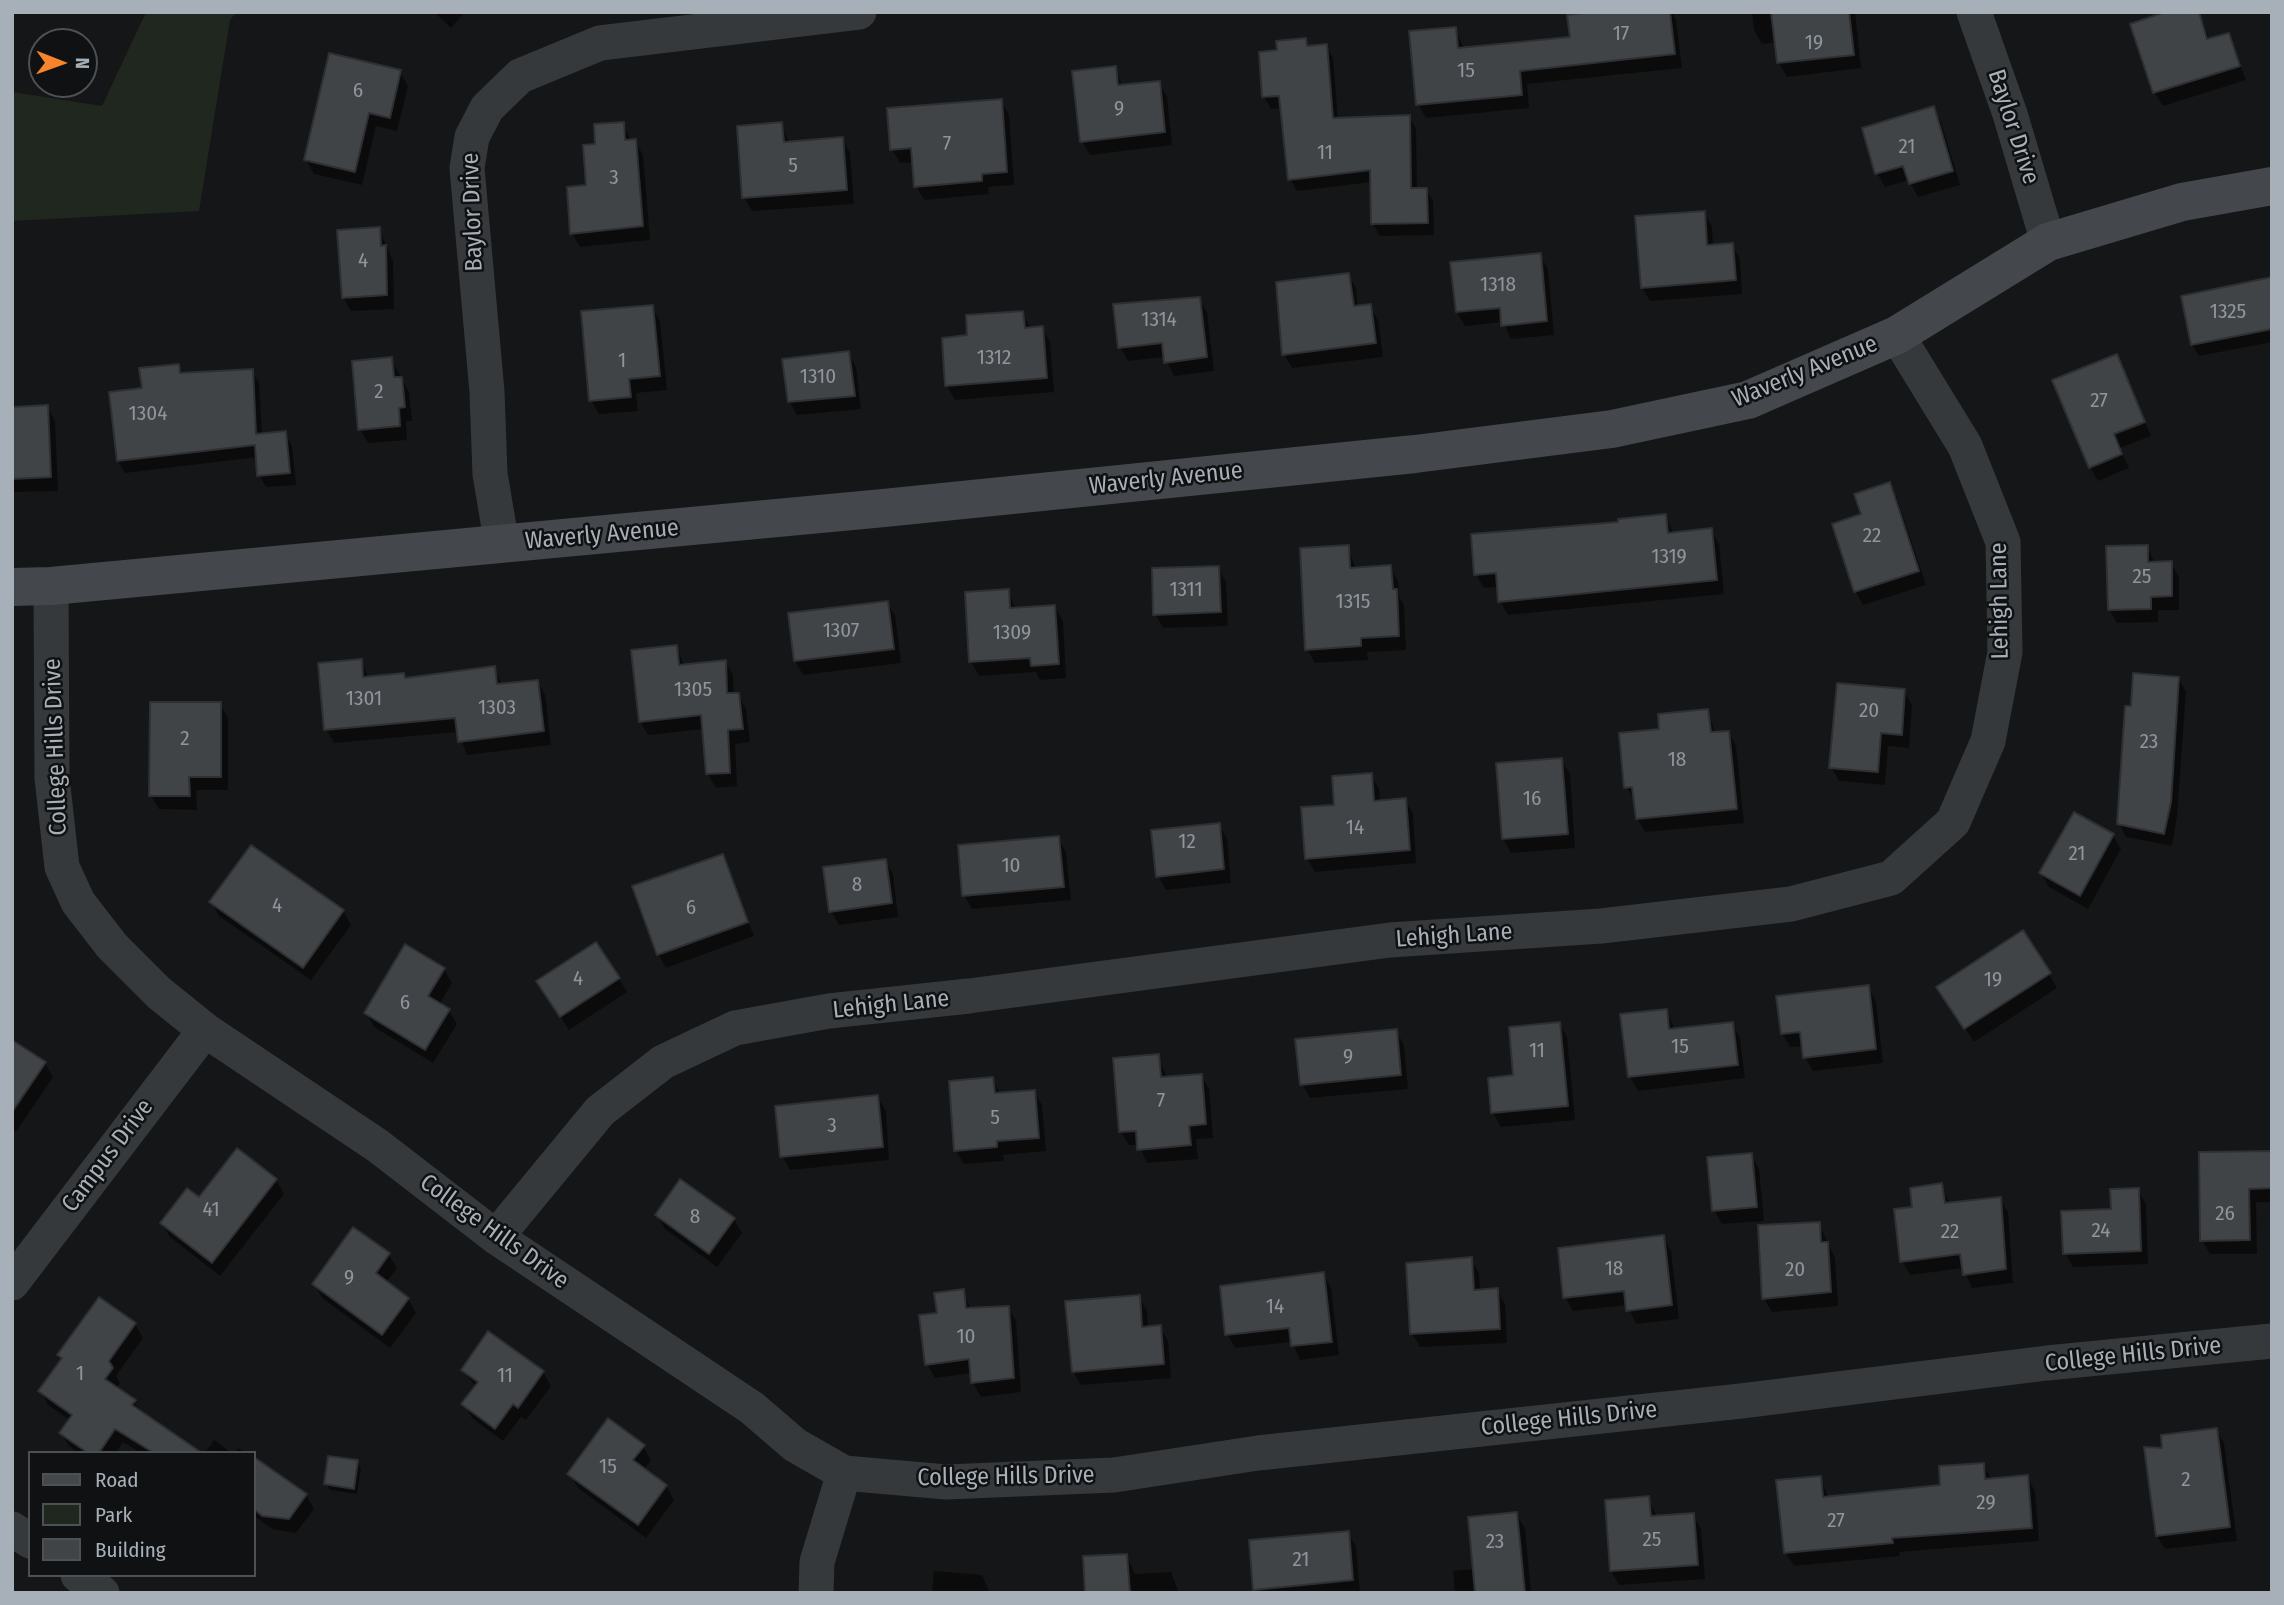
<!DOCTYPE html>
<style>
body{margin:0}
#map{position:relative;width:2284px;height:1605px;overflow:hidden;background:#151617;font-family:"Fira Sans Condensed",sans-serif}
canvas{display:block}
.frame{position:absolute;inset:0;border:14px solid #a7b0b8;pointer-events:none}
.legend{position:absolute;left:28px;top:1451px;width:228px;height:126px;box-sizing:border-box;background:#101112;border:2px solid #4c5154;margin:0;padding:9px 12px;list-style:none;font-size:21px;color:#a7b0b8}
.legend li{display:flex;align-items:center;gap:14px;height:35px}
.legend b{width:35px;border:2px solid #4c5154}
.north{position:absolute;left:28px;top:28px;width:70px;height:70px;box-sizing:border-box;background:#101112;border:2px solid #4c5154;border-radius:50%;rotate:91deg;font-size:19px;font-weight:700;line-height:28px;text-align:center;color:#a7b0b8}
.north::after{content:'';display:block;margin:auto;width:24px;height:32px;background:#f8842d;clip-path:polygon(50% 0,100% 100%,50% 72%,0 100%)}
</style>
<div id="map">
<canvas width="2284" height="1605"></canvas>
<div class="frame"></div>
<ul class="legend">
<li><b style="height:9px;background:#44484c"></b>Road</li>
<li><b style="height:19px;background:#20271f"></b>Park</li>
<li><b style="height:19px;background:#414447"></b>Building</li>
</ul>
<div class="north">N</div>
</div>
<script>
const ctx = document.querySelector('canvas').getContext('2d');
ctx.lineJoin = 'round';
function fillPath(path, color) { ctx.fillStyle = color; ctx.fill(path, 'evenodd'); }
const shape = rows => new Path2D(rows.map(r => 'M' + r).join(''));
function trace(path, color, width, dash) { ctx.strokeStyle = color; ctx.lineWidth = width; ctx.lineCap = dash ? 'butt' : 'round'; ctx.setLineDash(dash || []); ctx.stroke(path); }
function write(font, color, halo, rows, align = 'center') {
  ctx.font = font + ' "Fira Sans Condensed",sans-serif'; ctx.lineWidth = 5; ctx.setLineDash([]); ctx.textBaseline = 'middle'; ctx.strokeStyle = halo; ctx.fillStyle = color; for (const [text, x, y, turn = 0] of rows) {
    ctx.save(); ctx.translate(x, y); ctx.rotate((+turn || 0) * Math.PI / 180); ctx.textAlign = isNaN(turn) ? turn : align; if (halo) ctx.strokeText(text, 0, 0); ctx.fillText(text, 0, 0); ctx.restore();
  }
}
const green = shape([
 [146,12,237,12,230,20,199,211,12,221,12,92,102,106]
]);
const shadow = shape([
 [434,12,465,12,451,28],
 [1607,12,1672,12,1676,20,1682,68,1527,84,1529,108,1426,118,1418,104,1455,29,1464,49,1572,39],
 [1752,12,1855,12,1861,68,1787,77,1779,63,1777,43,1762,44,1754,30],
 [2171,12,2199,12,2210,40,2228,35,2246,80,2163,106,2155,93,2132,25],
 [1305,40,1309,47,1326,46,1333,58,1338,120,1409,116,1416,129,1417,190,1426,189,1433,201,1434,235,1380,236,1373,224,1372,182,1297,191,1290,179,1282,108,1271,109,1264,97,1279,52],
 [1115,68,1123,87,1159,83,1167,97,1172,145,1090,155,1082,141],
 [400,72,408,86,397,131,376,126,362,185,314,174,306,160],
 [1001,101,1009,115,1014,185,988,187,989,194,924,200,916,186,914,162,900,163,892,149],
 [1933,108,1941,122,1960,185,1918,197,1909,180,1885,187,1877,173],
 [623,124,631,141,635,141,643,155,650,240,580,247,572,233,597,146],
 [781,124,790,144,842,139,850,153,854,204,752,211,744,197],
 [1704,212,1712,226,1713,246,1732,245,1740,259,1742,294,1650,301,1642,288],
 [379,229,393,261,394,309,351,311,343,297],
 [1540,255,1548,269,1554,335,1511,339,1503,322,1465,326,1457,312],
 [1348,275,1356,288,1358,308,1370,306,1378,320,1383,357,1292,368,1284,354],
 [2272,279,2272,342,2199,356,2192,345],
 [1199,299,1207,312,1214,371,1174,376,1165,357,1128,361,1120,347],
 [652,307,660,321,667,390,636,393,638,411,599,414,591,400],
 [1022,313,1031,329,1042,328,1050,342,1054,392,955,400,947,386,969,337],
 [848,353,856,367,861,409,797,415,789,401],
 [2116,356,2151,436,2120,448,2129,468,2098,481,2090,467],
 [391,359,409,392,412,421,406,421,407,440,368,443,360,429],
 [178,365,183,375,252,371,259,383,262,435,285,433,292,446,296,485,266,487,259,475,258,457,125,473,118,461,111,394,144,389],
 [47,407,55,421,58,491,14,492,12,408],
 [1889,484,1897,498,1926,585,1863,605,1855,591,1863,515],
 [1665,516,1674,534,1711,530,1719,544,1724,594,1508,615,1500,601,1499,587,1484,588,1476,574,1620,524],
 [1348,547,1356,569,1390,567,1398,581,1399,597,1404,605,1406,650,1367,652,1368,660,1315,663,1307,649],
 [2147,547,2155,563,2171,563,2179,577,2179,610,2158,610,2158,622,2117,623,2109,609],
 [1218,568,1226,582,1228,626,1163,628,1155,614],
 [1008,591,1016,610,1055,607,1063,621,1066,678,1040,680,1036,672,979,676,971,662,967,593],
 [887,602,895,616,901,663,803,675,795,661],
 [676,647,685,666,725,661,733,675,734,695,738,695,746,709,750,742,735,744,737,786,716,788,708,774,704,729,648,735,640,721],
 [361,661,369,678,403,675,406,679,494,668,503,686,537,681,545,695,551,745,467,755,458,732,334,743,326,729],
 [2178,678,2186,692,2177,816,2172,846,2126,837,2119,823,2132,708],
 [1904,691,1912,705,1909,748,1888,746,1885,785,1839,781,1831,767],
 [220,704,228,718,228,790,196,790,197,810,159,809,151,796],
 [1707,711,1716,733,1728,732,1736,746,1744,823,1645,832,1637,818,1636,801,1626,787,1661,730],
 [1561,760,1570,774,1575,848,1511,853,1503,839],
 [1371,775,1379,789,1380,802,1405,800,1413,814,1416,863,1315,872,1307,858,1336,806],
 [1219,825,1227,838,1231,883,1166,890,1158,876],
 [2113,835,2121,849,2088,909,2049,887,2041,873],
 [1058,838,1066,852,1071,900,972,909,964,895],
 [722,856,754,936,666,968,658,954],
 [885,861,893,874,898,917,839,925,831,911],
 [211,902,343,911,351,925,311,980,219,916],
 [444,969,452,983,439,1005,449,1011,457,1024,433,1063,374,1027,366,1013],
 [2049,974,2057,988,1974,1042,1947,1001],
 [619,979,627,992,569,1030,547,995],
 [1868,987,1876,1001,1883,1063,1813,1071,1805,1057,1804,1046,1790,1047,1782,1033],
 [1666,1010,1675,1030,1732,1024,1740,1038,1745,1078,1638,1091,1630,1077],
 [1559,1023,1567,1037,1575,1120,1501,1127,1493,1113,1490,1079,1515,1077],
 [1396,1031,1404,1045,1408,1089,1310,1098,1302,1084],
 [12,1042,45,1063,53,1077,16,1132,12,1129],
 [1158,1056,1167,1078,1201,1075,1209,1089,1213,1138,1196,1139,1198,1159,1147,1163,1139,1145,1129,1145,1121,1132],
 [992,1079,1000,1093,1034,1092,1042,1105,1046,1151,1003,1155,1004,1161,964,1164,956,1151],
 [878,1097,886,1111,889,1160,790,1170,782,1156],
 [238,1150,276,1180,284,1194,220,1276,170,1237,162,1223,199,1200],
 [2272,1153,2272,1202,2256,1202,2257,1254,2210,1254,2202,1240],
 [1751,1155,1759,1169,1764,1221,1722,1224,1714,1210],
 [1941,1185,1950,1204,2000,1199,2008,1212,2013,1283,1972,1288,1963,1268,1910,1275,1902,1261,1914,1208],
 [2138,1190,2146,1204,2148,1264,2073,1267,2065,1253],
 [657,1215,734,1219,742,1233,717,1267,665,1229],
 [1819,1224,1835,1258,1838,1306,1772,1312,1764,1299],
 [1663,1237,1671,1251,1679,1319,1636,1324,1627,1305,1573,1311,1565,1297],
 [389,1255,397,1268,386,1283,408,1299,416,1313,390,1348,322,1298,314,1284],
 [1471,1259,1479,1273,1480,1291,1497,1290,1505,1304,1507,1343,1420,1347,1412,1333],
 [1323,1274,1331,1288,1339,1355,1300,1360,1292,1342,1235,1348,1227,1334],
 [963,1291,971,1309,1008,1307,1016,1321,1021,1392,981,1397,973,1383,972,1373,935,1378,927,1364,938,1314],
 [1139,1297,1147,1311,1148,1328,1160,1327,1168,1341,1171,1378,1081,1385,1073,1371],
 [135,1324,143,1338,116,1376,120,1383,116,1388,134,1401,142,1415,199,1453,141,1453,123,1442,116,1453,78,1453,69,1446,61,1433,70,1420,48,1405,41,1391,62,1360,60,1355],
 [463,1370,543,1372,551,1386,526,1420,521,1417,503,1441,472,1418,464,1404,476,1387],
 [2216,1429,2224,1443,2237,1541,2165,1549,2157,1536,2164,1449],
 [214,1440,232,1453,205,1453],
 [643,1446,651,1460,644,1470,666,1486,674,1500,646,1538,578,1488,570,1474],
 [238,1448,246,1453,235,1453],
 [254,1459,306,1495,314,1509,296,1533,272,1529,254,1516],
 [357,1462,361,1468,357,1494,330,1490,326,1483],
 [1983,1464,1992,1480,2027,1477,2035,1491,2039,1541,1899,1552,1900,1556,1794,1566,1785,1552,1820,1478,1829,1498,1942,1487],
 [1648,1498,1657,1517,1693,1515,1701,1529,1705,1579,1619,1585,1611,1571],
 [1516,1514,1525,1528,1531,1593,1455,1593,1453,1571,1474,1569],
 [1348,1533,1356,1547,1360,1593,1257,1593,1255,1589],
 [1126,1555,1135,1574,1171,1572,1179,1593,1087,1593],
 [934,1571,982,1575,990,1593,932,1593]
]);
const building = shape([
 [1590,12,1670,12,1675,54,1520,71,1522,95,1416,105,1409,31,1456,27,1458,48,1570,37,1567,15,1590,12],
 [1771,12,1849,12,1854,55,1777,63,1771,12],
 [2165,12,2199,12,2207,39,2229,33,2240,66,2153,93,2130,24,2165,12],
 [1306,38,1307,46,1327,44,1333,118,1410,115,1411,188,1427,188,1428,223,1371,224,1370,170,1288,180,1279,96,1262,97,1259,52,1277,50,1276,41,1306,38],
 [329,53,401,70,390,118,369,113,355,172,304,160,329,53],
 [1116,66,1118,85,1160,81,1165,132,1080,142,1072,71,1116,66],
 [1002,99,1007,172,982,174,982,181,914,187,911,148,890,150,887,108,1002,99],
 [1934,106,1953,171,1909,184,1903,166,1875,174,1862,128,1934,106],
 [624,122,625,140,636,139,643,226,570,234,567,187,586,185,583,145,595,144,594,124,624,122],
 [782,122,784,142,843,137,847,190,742,198,737,126,782,122],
 [1705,211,1707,245,1733,243,1736,280,1641,288,1635,216,1705,211],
 [380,227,381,246,386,245,387,295,342,298,337,230,380,227],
 [1541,253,1547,321,1501,326,1500,308,1456,312,1450,262,1541,253],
 [1349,273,1354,306,1371,304,1376,343,1282,355,1276,282,1349,273],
 [2272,277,2272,329,2191,345,2181,296,2272,277],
 [1200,297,1207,357,1164,363,1162,343,1118,348,1113,304,1200,297],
 [653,305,660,376,629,379,631,397,589,401,581,311,653,305],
 [1023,311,1025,328,1043,326,1047,378,945,386,942,338,967,335,966,315,1023,311],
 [849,351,855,396,788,402,782,359,849,351],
 [2117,354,2145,422,2114,434,2122,454,2089,468,2052,380,2117,354],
 [392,357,394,377,402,377,405,407,399,408,400,426,358,430,352,361,392,357],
 [179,364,180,373,253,369,256,434,286,431,290,473,257,476,255,445,117,461,109,392,142,388,139,368,179,364],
 [48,405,51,477,12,479,12,407,48,405],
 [1890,482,1919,571,1854,592,1832,524,1861,514,1854,494,1890,482],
 [1666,514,1668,533,1712,528,1717,580,1498,602,1496,573,1474,575,1471,534,1618,522,1618,519,1666,514],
 [1349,545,1350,568,1391,565,1393,589,1397,589,1399,636,1361,638,1361,646,1305,650,1300,548,1349,545],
 [2148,545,2148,562,2172,561,2172,596,2151,597,2151,609,2108,610,2106,546,2148,545],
 [1219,566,1221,612,1153,615,1152,568,1219,566],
 [1009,589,1010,608,1055,605,1059,664,1031,666,1030,658,969,662,965,592,1009,589],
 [888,601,894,649,794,661,788,613,888,601],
 [677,645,679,665,726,660,727,693,739,693,743,729,728,730,730,773,706,774,701,715,639,722,631,650,677,645],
 [362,659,363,677,404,673,405,678,495,666,497,684,538,680,544,731,458,742,455,718,324,730,318,663,362,659],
 [2133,673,2179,677,2171,802,2164,834,2117,824,2125,706,2131,706,2133,673],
 [1837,683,1905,689,1902,735,1881,733,1878,772,1829,768,1837,683],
 [150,702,221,702,221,777,189,777,190,796,149,796,150,702],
 [1708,709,1711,732,1729,731,1737,809,1636,819,1632,787,1624,788,1619,733,1659,729,1658,714,1708,709],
 [1562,758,1568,834,1502,839,1496,763,1562,758],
 [1372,773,1374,801,1406,798,1410,850,1305,859,1301,807,1334,805,1332,776,1372,773],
 [2074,812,2114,834,2080,896,2039,873,2074,812],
 [1220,823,1224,869,1156,877,1151,830,1220,823],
 [1059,836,1064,887,962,896,958,845,1059,836],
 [251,845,344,910,303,968,209,902,251,845],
 [723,854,748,922,657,955,632,886,723,854],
 [886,859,892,903,829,912,823,867,886,859],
 [2023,930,2051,973,1964,1029,1936,987,2023,930],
 [596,942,620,978,560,1017,536,981,596,942],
 [405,944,445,968,428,996,450,1009,425,1050,364,1013,405,944],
 [1869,985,1876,1049,1803,1058,1800,1032,1781,1034,1776,996,1869,985],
 [1667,1009,1669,1029,1733,1022,1738,1065,1628,1077,1620,1014,1667,1009],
 [1560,1022,1568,1106,1491,1113,1488,1078,1513,1075,1509,1027,1560,1022],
 [1397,1029,1401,1075,1300,1085,1295,1039,1397,1029],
 [12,1040,46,1062,12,1112,12,1040],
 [1159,1054,1161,1077,1202,1074,1206,1124,1189,1126,1191,1145,1137,1150,1136,1131,1119,1132,1113,1058,1159,1054],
 [993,1077,995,1093,1035,1090,1039,1138,997,1141,997,1147,954,1151,949,1081,993,1077],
 [878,1095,883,1147,780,1157,775,1106,878,1095],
 [237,1148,277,1179,212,1263,160,1223,187,1188,199,1197,237,1148],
 [2272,1151,2272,1188,2249,1189,2250,1240,2200,1241,2199,1152,2272,1151],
 [1752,1153,1757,1207,1712,1211,1707,1157,1752,1153],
 [680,1179,735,1218,709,1254,655,1215,680,1179],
 [1942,1183,1945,1203,2001,1197,2006,1269,1963,1275,1960,1254,1900,1262,1894,1209,1912,1207,1910,1188,1942,1183],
 [2139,1188,2141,1251,2063,1254,2061,1211,2111,1209,2110,1189,2139,1188],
 [1820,1222,1821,1242,1828,1242,1831,1292,1762,1299,1758,1225,1820,1222],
 [353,1227,390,1253,376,1273,409,1298,382,1335,312,1284,353,1227],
 [1664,1235,1672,1305,1626,1311,1624,1291,1563,1298,1558,1248,1664,1235],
 [1472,1257,1474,1290,1498,1288,1500,1329,1410,1334,1406,1263,1472,1257],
 [1324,1272,1332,1342,1291,1346,1289,1328,1225,1335,1220,1286,1324,1272],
 [964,1289,966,1308,1009,1306,1014,1378,971,1383,969,1359,925,1365,919,1315,937,1313,934,1293,964,1289],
 [1140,1295,1142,1327,1161,1325,1164,1364,1072,1372,1065,1301,1140,1295],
 [99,1297,136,1323,109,1361,113,1368,105,1379,136,1400,132,1405,202,1453,154,1453,115,1429,99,1453,88,1453,59,1433,72,1415,38,1391,62,1358,57,1355,99,1297],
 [488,1331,544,1371,518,1408,513,1404,495,1429,461,1404,478,1382,461,1370,488,1331],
 [608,1418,645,1445,633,1460,667,1485,638,1525,567,1474,608,1418],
 [2217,1428,2230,1527,2156,1536,2144,1447,2162,1448,2161,1435,2217,1428],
 [328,1456,358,1460,354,1489,324,1484,328,1456],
 [254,1457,307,1494,289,1519,262,1516,254,1509,254,1457],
 [1984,1463,1985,1479,2028,1475,2032,1528,1892,1538,1893,1543,1784,1553,1776,1480,1821,1476,1823,1497,1940,1485,1939,1466,1984,1463],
 [1649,1496,1651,1516,1694,1513,1698,1565,1610,1571,1605,1500,1649,1496],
 [1517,1512,1525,1593,1475,1593,1468,1517,1517,1512],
 [1349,1531,1353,1580,1253,1590,1249,1540,1349,1531],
 [1127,1554,1130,1593,1085,1593,1083,1556,1127,1554]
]);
const street = shape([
 [1974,12,2010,114,2048,242],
 [502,545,490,474,487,392,467,168,472,137,487,108,520,76,600,43,859,12],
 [51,586,52,778,62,867,78,902,112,946,159,993,205,1030,378,1146,496,1237,752,1408,795,1445,844,1473,946,1482,1114,1475,1258,1453,1741,1401,2047,1363,2272,1341],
 [496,1237,600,1111,663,1062,735,1028,829,1011,969,996,1390,940,1601,926,1791,904,1891,878,1953,822,1988,741,2005,652,2003,542,1965,446,1897,335],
 [12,1283,205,1030],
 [12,1529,30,1541],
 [78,1575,102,1593],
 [816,1593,817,1562,844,1473]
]);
const secondary = shape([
 [12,587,51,586,884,508,1415,454,1612,429,1748,400,1897,335,2048,242,2182,202,2272,186]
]);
const numberNames = [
 ["17",1621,34],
 ["19",1814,43],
 ["15",1466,71],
 ["6",358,91],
 ["9",1119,109],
 ["7",947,144],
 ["21",1907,147],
 ["11",1325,153],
 ["5",793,166],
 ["3",614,178],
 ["4",363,261],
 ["1318",1498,285],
 ["1325",2228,312],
 ["1314",1159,320],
 ["1312",994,358],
 ["1",622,361],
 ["1310",818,377],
 ["2",379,392],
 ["27",2099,401],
 ["1304",148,414],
 ["22",1872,536],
 ["1319",1669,557],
 ["25",2142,577],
 ["1311",1186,590],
 ["1315",1353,602],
 ["1307",841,631],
 ["1309",1012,633],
 ["1305",693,690],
 ["1301",364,699],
 ["1303",497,708],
 ["20",1869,711],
 ["2",185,739],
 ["23",2149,742],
 ["18",1677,760],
 ["16",1532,799],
 ["14",1355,828],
 ["12",1187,842],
 ["21",2077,854],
 ["10",1011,866],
 ["8",857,885],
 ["4",277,906],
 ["6",691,908],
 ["4",578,979],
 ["19",1993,980],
 ["6",405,1003],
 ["15",1680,1047],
 ["11",1537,1051],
 ["9",1348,1057],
 ["7",1161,1101],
 ["5",995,1118],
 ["3",832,1126],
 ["41",211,1210],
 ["26",2225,1214],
 ["8",695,1217],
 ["24",2101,1231],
 ["22",1950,1232],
 ["18",1614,1269],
 ["20",1795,1270],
 ["9",349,1278],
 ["14",1275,1307],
 ["10",966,1337],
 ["1",80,1374],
 ["11",505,1376],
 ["15",608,1467],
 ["2",2186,1480],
 ["29",1986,1503],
 ["27",1836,1521],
 ["25",1652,1540],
 ["23",1495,1542],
 ["21",1301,1560]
];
const streetNames = [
 ["Baylor Drive",2013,127,72],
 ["Baylor Drive",473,212,-92],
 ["Waverly Avenue",1805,372,-22],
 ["Waverly Avenue",1166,479,-6],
 ["Waverly Avenue",602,535,-5],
 ["Lehigh Lane",2000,601,-91],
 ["College Hills Drive",56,747,-92],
 ["Lehigh Lane",1454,936,-4],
 ["Lehigh Lane",891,1005,-6],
 ["Campus Drive",108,1156,-53],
 ["College Hills Drive",494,1232,36],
 ["College Hills Drive",2133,1355,-6],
 ["College Hills Drive",1569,1419,-6],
 ["College Hills Drive",1006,1477,-1]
];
fillPath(green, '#20271f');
fillPath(shadow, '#0007');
fillPath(building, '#414447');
trace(building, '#2f3033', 2);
trace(street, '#36393c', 35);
trace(secondary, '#44484c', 38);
write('21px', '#8e959c', null, numberNames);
write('24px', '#a7b0b8', '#101112', streetNames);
</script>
